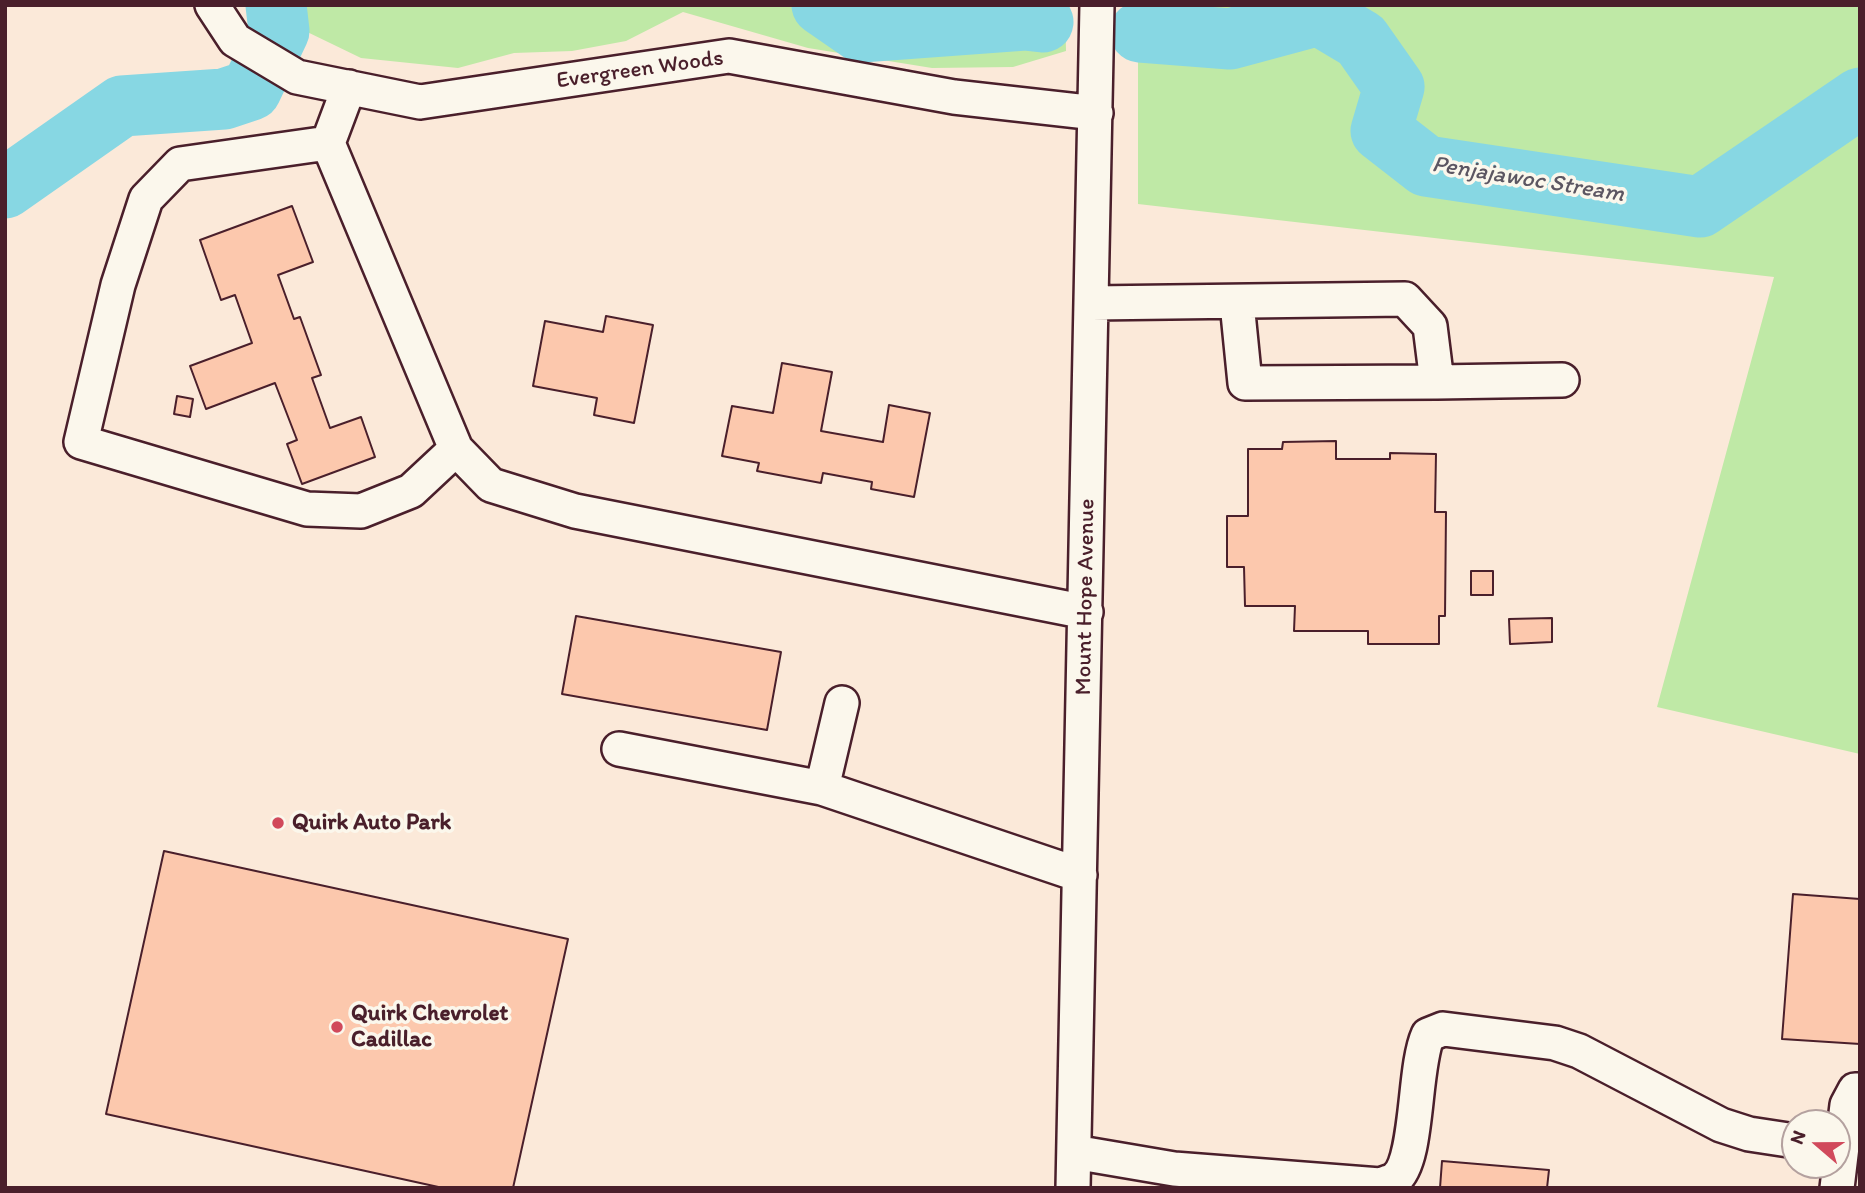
<!DOCTYPE html>
<style>
body{margin:0}
#map{position:relative;width:1865px;height:1193px;overflow:hidden;background:#fbe9d9;font-family:Itim,sans-serif}
canvas{display:block}
.frame{position:absolute;inset:0;border:7px solid #4a1f2b;pointer-events:none}
.north{position:absolute;left:1781px;top:1109px;width:70px;height:70px;box-sizing:border-box;background:#fbf7ec;border:2px solid #b4a19f;border-radius:50%;rotate:290deg;font-size:19px;font-weight:700;line-height:28px;text-align:center;color:#4a1f2b}
.north::after{content:'';display:block;margin:auto;width:24px;height:32px;background:#d1495b;clip-path:polygon(50% 0,100% 100%,50% 72%,0 100%)}
</style>
<div id="map">
<canvas width="1865" height="1193"></canvas>
<div class="frame"></div>
<div class="north">N</div>
</div>
<script>
const ctx = document.querySelector('canvas').getContext('2d');
ctx.lineJoin = 'round';
function paint(path, color) { ctx.fillStyle = color; ctx.fill(path, 'evenodd'); }
function stroke(path, color, width, dash) { ctx.strokeStyle = color; ctx.lineWidth = width; ctx.lineCap = dash ? 'butt' : 'round'; ctx.setLineDash(dash || []); ctx.stroke(path); }
function write(font, color, halo, rows, align = 'center') {
  ctx.font = font + ' Itim,sans-serif'; ctx.lineWidth = 7; ctx.setLineDash([]); ctx.textBaseline = 'middle'; ctx.strokeStyle = halo; ctx.fillStyle = color; for (const [text, x, y, turn = 0] of rows) {
    ctx.save(); ctx.translate(x, y); ctx.rotate((+turn || 0) * Math.PI / 180); ctx.textAlign = isNaN(turn) ? turn : align; if (halo) ctx.strokeText(text, 0, 0); ctx.fillText(text, 0, 0); ctx.restore();
  }
}
paint(new Path2D(`
 M 262,5 L 1065,5 L 1066,51 L 1013,67 L 932,68 L 808,48 L 683,12 L 626,41 L 572,51 L 514,53 L 458,68 L 361,58 L 268,13 Z
 M 1138,5 L 1860,5 L 1860,754 L 1657,707 L 1774,277 L 1138,204 Z`), '#bfe9a6');
stroke(new Path2D(`
 M 822,5 L 861,32 L 1025,20 L 1043,22
 M 1140,32 L 1230,39 L 1319,15 L 1361,40 L 1394,87 L 1381,131 L 1426,166 L 1700,207 L 1860,98
 M 5,188 L 122,106 L 224,99 L 251,90 L 279,31 L 276,5`), '#87d7e3', 61);
const building = new Path2D(`
 M 292,206 L 313,262 L 278,275 L 294,319 L 300,317 L 321,375 L 312,378 L 330,428 L 361,417 L 375,457 L 302,484 L 287,444 L 297,440 L 275,383 L 206,409 L 190,366 L 252,343 L 235,295 L 221,300 L 200,240 Z
 M 606,316 L 653,325 L 634,423 L 594,415 L 597,398 L 533,386 L 545,321 L 603,332 Z
 M 782,363 L 832,372 L 821,431 L 883,442 L 889,405 L 930,413 L 914,497 L 871,489 L 872,482 L 823,473 L 821,483 L 757,471 L 759,463 L 722,456 L 732,406 L 773,413 Z
 M 177,396 L 193,399 L 190,417 L 174,414 Z
 M 1336,441 L 1336,459 L 1390,459 L 1390,453 L 1436,454 L 1435,512 L 1446,512 L 1445,616 L 1439,616 L 1439,644 L 1368,644 L 1368,631 L 1294,631 L 1295,606 L 1245,606 L 1244,567 L 1227,567 L 1227,516 L 1248,516 L 1248,449 L 1282,449 L 1283,442 Z
 M 1471,571 L 1493,571 L 1493,595 L 1471,595 Z
 M 576,616 L 781,652 L 767,730 L 562,694 Z
 M 1552,618 L 1552,642 L 1510,644 L 1509,619 Z
 M 164,851 L 568,939 L 513,1188 L 443,1188 L 106,1114 Z
 M 1793,894 L 1860,899 L 1860,1044 L 1782,1039 Z
 M 1442,1161 L 1549,1170 L 1547,1188 L 1440,1188 Z`);
paint(building, '#fcc8ad');
stroke(building, '#4a1f2b', 2);
const minor = new Path2D(`
 M 212,5 L 235,40 L 297,77 L 420,102 L 729,56 L 954,97 L 1096,113
 M 349,87 L 328,143 L 456,449 L 491,485 L 575,511 L 1086,612
 M 328,143 L 180,164 L 146,199 L 118,285 L 81,442 L 307,509 L 361,511 L 411,491 L 456,449
 M 1092,303 L 1405,299 L 1430,326 L 1437,382 L 1562,380
 M 1237,303 L 1245,383 L 1437,382
 M 842,703 L 822,788 L 1080,875
 M 619,749 L 822,788
 M 1074,1152 L 1174,1169 L 1380,1185 C 1384,1183 1391,1182 1395,1179 C 1419,1161 1413,1068 1428,1035 L 1443,1029 L 1555,1043 L 1579,1051 L 1721,1125 L 1749,1134 L 1795,1141
 M 1073,1188 L 1097,5
 M 1837,1188 L 1847,1105 L 1855,1090 L 1860,1090`);
stroke(minor, '#4a1f2b', 38);
stroke(minor, '#fbf7ec', 33);
for (const [x, y, r, color] of [
 [278,823,7,"#d1495b"],
 [337,1027,7,"#d1495b"]
]) { const dot = new Path2D(); dot.arc(x, y, r, 0, 2 * Math.PI); ctx.fillStyle = color; ctx.fill(dot); stroke(dot, '#fbf7ec', 2.5); }
write('23px', '#4a1f2b', '#fbf7ec', [
 ["Evergreen Woods",640,70,-8],
 ["Mount Hope Avenue",1086,597,-89]
]);
write('bold 23px', '#4a1f2b', '#fbf7ec', [
 ["Quirk Auto Park",292,823],
 ["Quirk Chevrolet",351,1014],
 ["Cadillac",351,1040]
], 'left');
write('italic 24px', '#5c5662', '#fbf7ec', [
 ["Penjajawoc Stream",1528,180,9]
]);
</script>
